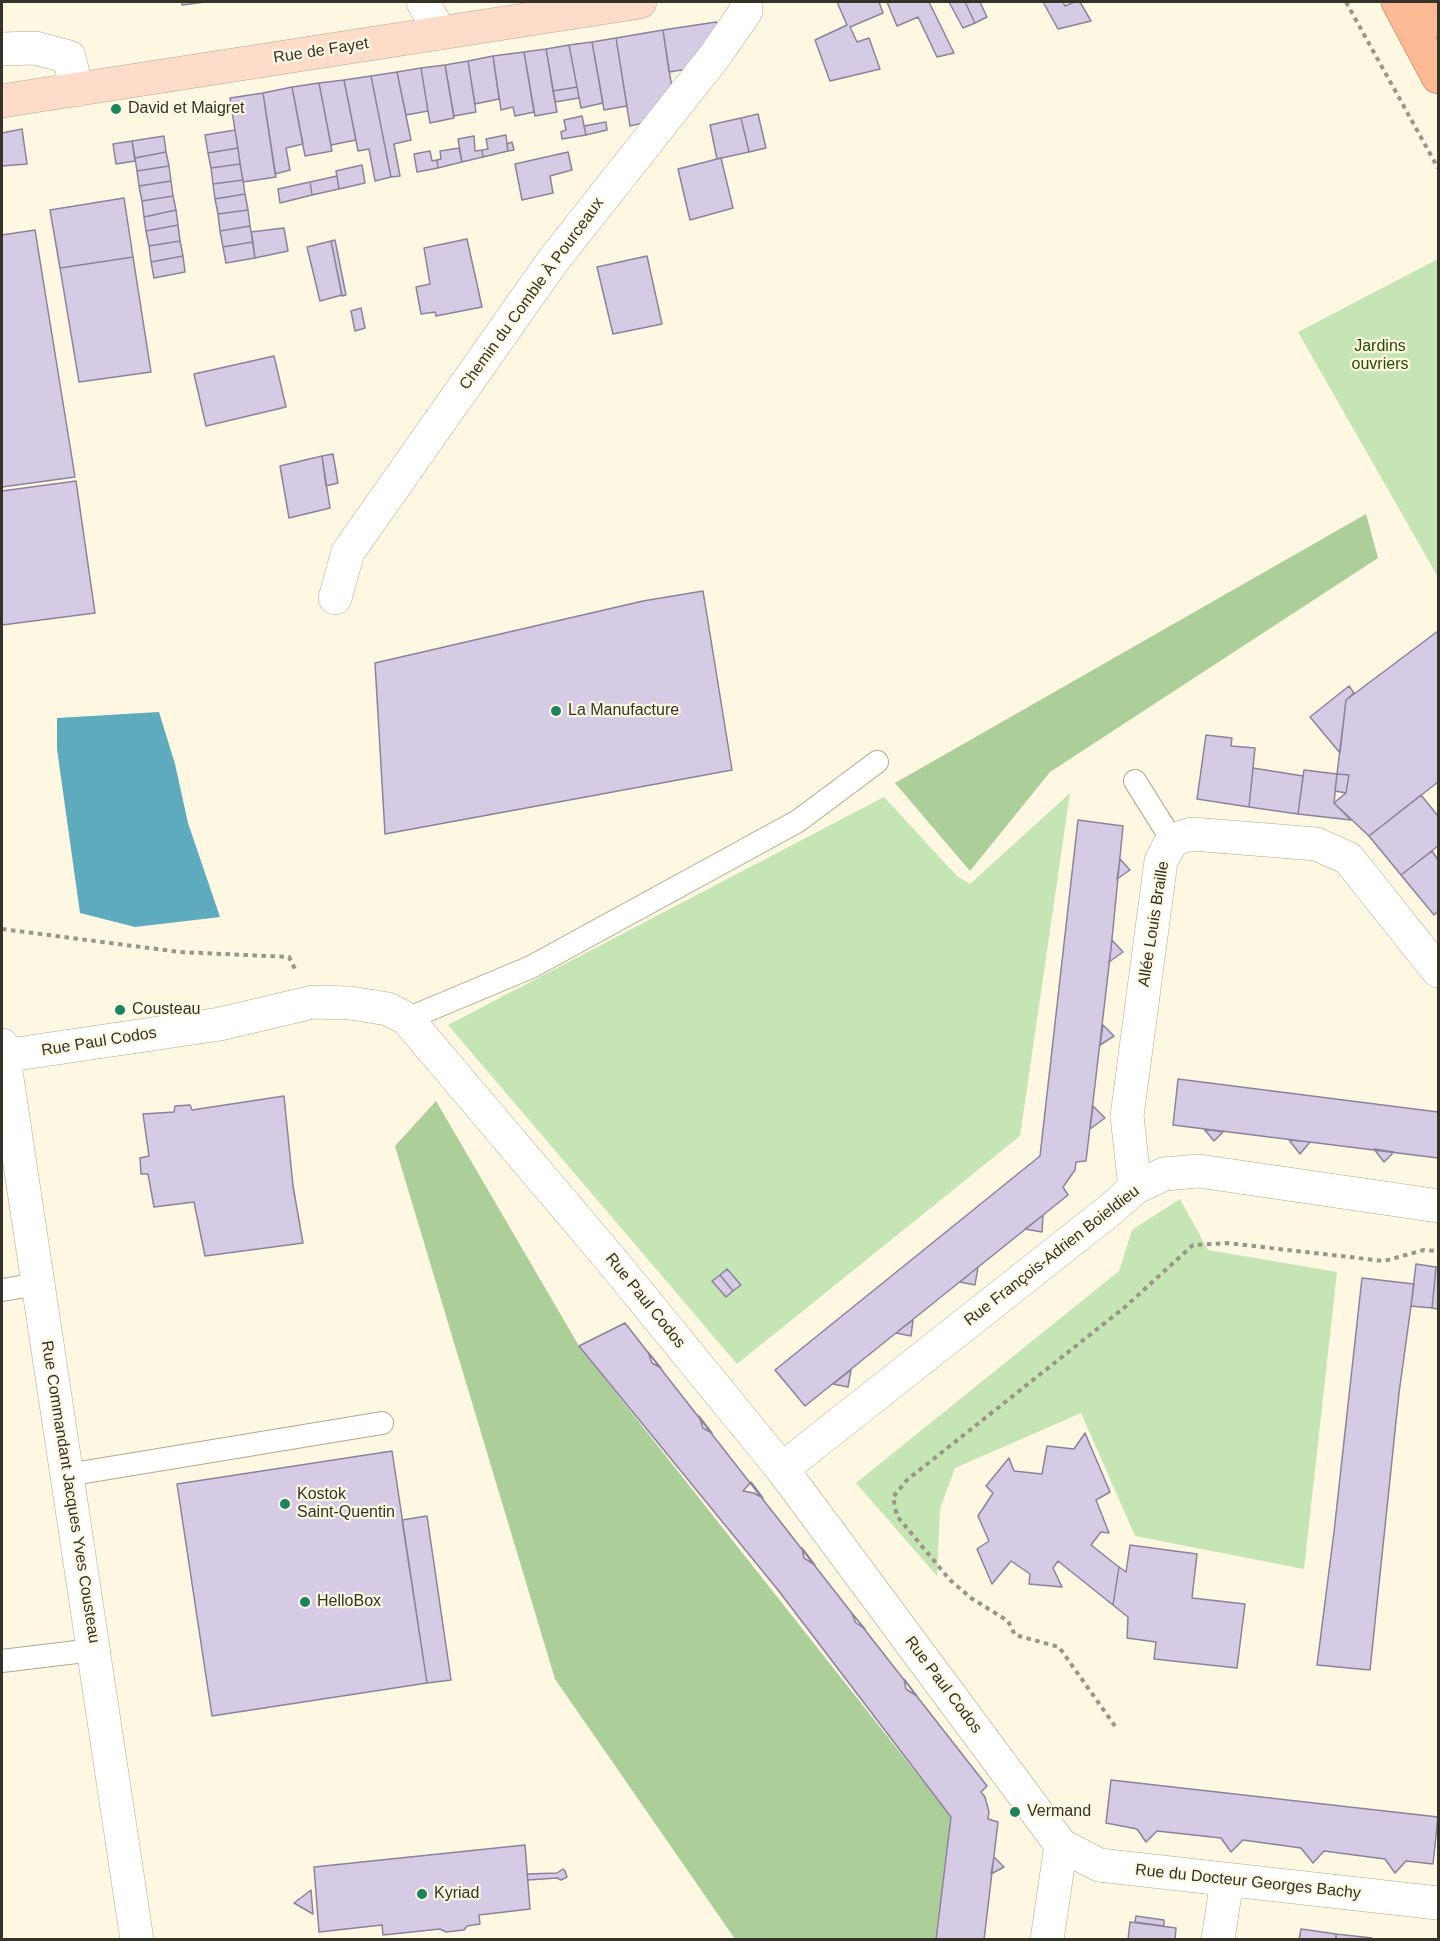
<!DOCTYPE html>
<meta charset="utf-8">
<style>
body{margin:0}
#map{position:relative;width:1440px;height:1941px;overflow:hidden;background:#fef7e2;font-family:Helvetica,sans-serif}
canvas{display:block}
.frame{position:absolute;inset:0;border:3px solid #353228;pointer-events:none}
</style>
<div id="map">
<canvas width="1440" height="1941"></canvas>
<div class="frame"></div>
</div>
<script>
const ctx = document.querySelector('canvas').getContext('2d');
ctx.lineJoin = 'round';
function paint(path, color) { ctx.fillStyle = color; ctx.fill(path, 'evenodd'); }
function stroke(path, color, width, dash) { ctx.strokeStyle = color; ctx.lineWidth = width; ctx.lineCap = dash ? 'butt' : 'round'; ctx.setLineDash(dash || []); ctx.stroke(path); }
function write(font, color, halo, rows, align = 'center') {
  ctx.font = font + ' Helvetica,sans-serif'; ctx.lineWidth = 4.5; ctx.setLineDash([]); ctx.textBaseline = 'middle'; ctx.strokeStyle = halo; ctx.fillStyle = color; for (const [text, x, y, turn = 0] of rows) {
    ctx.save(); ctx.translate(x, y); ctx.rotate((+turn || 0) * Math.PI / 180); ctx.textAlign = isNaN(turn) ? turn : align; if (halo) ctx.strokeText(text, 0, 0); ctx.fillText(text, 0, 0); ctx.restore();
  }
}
paint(new Path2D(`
 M 1438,259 L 1438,577 L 1298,332 Z
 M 1070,793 L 1020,1136 L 737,1364 L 448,1025 L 884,797 L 957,876 L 970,884 Z
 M 1180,1199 L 1208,1250 L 1337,1272 L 1304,1569 L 1135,1536 L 1081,1413 L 955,1468 L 940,1509 L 937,1576 L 856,1483 L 1119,1271 L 1132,1230 Z`), '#c5e5b5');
paint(new Path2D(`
 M 1366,514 L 1378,558 L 1050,772 L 970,871 L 895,783 Z
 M 436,1101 L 579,1346 L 951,1817 L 936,1939 L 735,1939 L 555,1679 L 395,1146 Z`), '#accf9a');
paint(new Path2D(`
 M 159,712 L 175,764 L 188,823 L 220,917 L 135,927 L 80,913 L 57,749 L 57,718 Z`), '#5dabbc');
const building = new Path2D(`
 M 182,2 L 205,2 L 182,5 Z
 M 837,2 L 879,2 L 883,13 L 850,27 L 857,42 L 869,38 L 880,69 L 830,81 L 815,40 L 847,25 Z
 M 887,2 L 929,2 L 954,53 L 937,57 L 918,17 L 897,26 Z
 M 949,2 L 965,2 L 975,23 L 963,28 Z
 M 965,2 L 980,2 L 987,17 L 975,23 Z
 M 1043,2 L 1063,2 L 1065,6 L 1074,2 L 1080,2 L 1091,21 L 1058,29 Z
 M 716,22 L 720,28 L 694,68 L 669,72 L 663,30 Z
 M 663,30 L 673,95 L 655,120 L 630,126 L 616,38 Z
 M 616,38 L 627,106 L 604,110 L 592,42 Z
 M 592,42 L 603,103 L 581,108 L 569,45 Z
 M 569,45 L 577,87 L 553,91 L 546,49 Z
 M 546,49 L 557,112 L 535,116 L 524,52 Z
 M 524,52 L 534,112 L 515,116 L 513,107 L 501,110 L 493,56 Z
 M 493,56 L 499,99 L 475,104 L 468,61 Z
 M 468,61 L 476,112 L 454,116 L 445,65 Z
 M 445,65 L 454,118 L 430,123 L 421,68 Z
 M 421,68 L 428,111 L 406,115 L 397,72 Z
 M 397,72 L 411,140 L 394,144 L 400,176 L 391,177 L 371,76 Z
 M 371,76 L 391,177 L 375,181 L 369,149 L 358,151 L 344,80 Z
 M 344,80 L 356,140 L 331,145 L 319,83 Z
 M 319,83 L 332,151 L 305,156 L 292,87 Z
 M 292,87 L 303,144 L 286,148 L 290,170 L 275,174 L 263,93 Z
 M 577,87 L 579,98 L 555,102 L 553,91 Z
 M 263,93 L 276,177 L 243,182 L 230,98 Z
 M 758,114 L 766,148 L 749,152 L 741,118 Z
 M 582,116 L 586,135 L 562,139 L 561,132 L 566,130 L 564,120 Z
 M 741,118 L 749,152 L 717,159 L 710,125 Z
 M 606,122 L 607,130 L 586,135 L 584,126 Z
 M 22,129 L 27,164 L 2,166 L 2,133 Z
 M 235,130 L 238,148 L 208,153 L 205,135 Z
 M 506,135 L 508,151 L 483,157 L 482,150 L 488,149 L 486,139 Z
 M 164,136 L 166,152 L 135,158 L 132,141 Z
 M 474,136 L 475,151 L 482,150 L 483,157 L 462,162 L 458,139 Z
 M 132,141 L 135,161 L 116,164 L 113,144 Z
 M 512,142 L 514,150 L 508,151 L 507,144 Z
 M 238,148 L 240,164 L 211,168 L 208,153 Z
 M 459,148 L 462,162 L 438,168 L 437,160 L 441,159 L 440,151 Z
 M 430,151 L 432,161 L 437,160 L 438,168 L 417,172 L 414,154 Z
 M 166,152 L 169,166 L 137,171 L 135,158 Z
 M 568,152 L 572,170 L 550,176 L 553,193 L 522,200 L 515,164 Z
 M 721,158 L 733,208 L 690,220 L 678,169 Z
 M 240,164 L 243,180 L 213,184 L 211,168 Z
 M 362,165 L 365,183 L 339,189 L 336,171 Z
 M 169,166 L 171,181 L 139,186 L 137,171 Z
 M 337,176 L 339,189 L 312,195 L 310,182 Z
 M 243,180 L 245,194 L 215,199 L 213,184 Z
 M 171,181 L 173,196 L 142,201 L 139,186 Z
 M 310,182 L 312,195 L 280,203 L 278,189 Z
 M 245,194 L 248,210 L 218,214 L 215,199 Z
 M 173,196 L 176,210 L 144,217 L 142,201 Z
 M 124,198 L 133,257 L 60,268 L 50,210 Z
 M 176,210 L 178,225 L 146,231 L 144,217 Z
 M 248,210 L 250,226 L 220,231 L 218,214 Z
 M 178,225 L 180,241 L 149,246 L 146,231 Z
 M 250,226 L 253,242 L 223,247 L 220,231 Z
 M 284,228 L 288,251 L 255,258 L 251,232 Z
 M 35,230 L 75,477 L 2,487 L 2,235 Z
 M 467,239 L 482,307 L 436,316 L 435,312 L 421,314 L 416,287 L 430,284 L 424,248 Z
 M 335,240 L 346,295 L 342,296 L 331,241 Z
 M 180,241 L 183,256 L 151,262 L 149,246 Z
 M 331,241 L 342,295 L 320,301 L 307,247 Z
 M 253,242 L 255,258 L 226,263 L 223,247 Z
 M 183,256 L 185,272 L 154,278 L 151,262 Z
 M 647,256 L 662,324 L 613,334 L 597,267 Z
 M 133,257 L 151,372 L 79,382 L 60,268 Z
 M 361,308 L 365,328 L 355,331 L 351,311 Z
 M 274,356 L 286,407 L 206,426 L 194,374 Z
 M 333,454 L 338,483 L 326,486 L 322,456 Z
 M 322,456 L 330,508 L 289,518 L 280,466 Z
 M 76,481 L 95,613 L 2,625 L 2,491 Z
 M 703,591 L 732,770 L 385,834 L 375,663 L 643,601 Z
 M 1438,631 L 1438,782 L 1369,836 L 1334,803 L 1346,793 L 1349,775 L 1337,774 L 1346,700 Z
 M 1349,686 L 1354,693 L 1346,700 L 1340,753 L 1310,717 Z
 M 1206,735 L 1232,738 L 1231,746 L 1255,748 L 1249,807 L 1197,799 Z
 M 1253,768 L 1303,776 L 1298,814 L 1249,807 Z
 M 1304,770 L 1337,774 L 1334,803 L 1351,820 L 1298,814 Z
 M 1337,774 L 1349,775 L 1346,793 L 1335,791 Z
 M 1421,795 L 1438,816 L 1438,846 L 1401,875 L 1369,836 Z
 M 1078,820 L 1123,826 L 1111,949 L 1086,1161 L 1076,1162 L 1075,1170 L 1063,1187 L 1068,1195 L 805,1406 L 775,1370 L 1040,1156 Z
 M 1432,851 L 1438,860 L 1438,911 L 1434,915 L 1401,875 Z
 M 1120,859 L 1130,870 L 1117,879 Z
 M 1112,940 L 1123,952 L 1109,962 L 1111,949 Z
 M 1103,1025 L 1114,1036 L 1100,1045 Z
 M 1178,1079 L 1438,1112 L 1438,1158 L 1173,1125 Z
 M 284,1096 L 293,1186 L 303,1243 L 205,1256 L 194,1202 L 154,1207 L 148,1174 L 141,1174 L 140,1158 L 149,1156 L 143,1114 L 174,1112 L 175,1106 L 190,1105 L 192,1110 Z
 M 1093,1106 L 1105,1118 L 1090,1129 Z
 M 1204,1129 L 1223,1132 L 1214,1141 Z
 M 1289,1140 L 1310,1142 L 1300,1154 Z
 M 1374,1149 L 1394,1152 L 1384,1162 Z
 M 1043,1215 L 1042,1232 L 1025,1229 Z
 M 1416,1264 L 1436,1267 L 1432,1308 L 1411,1306 Z
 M 978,1267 L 975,1285 L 960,1282 Z
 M 1436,1267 L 1438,1267 L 1438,1309 L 1432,1308 Z
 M 727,1269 L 741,1285 L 733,1291 L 720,1275 Z
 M 720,1275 L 733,1291 L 726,1297 L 712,1281 Z
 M 1362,1278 L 1414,1284 L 1399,1393 L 1370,1670 L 1317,1665 L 1334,1532 Z
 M 913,1320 L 911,1336 L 896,1333 Z
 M 625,1323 L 987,1786 L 981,1792 L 985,1797 L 989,1812 L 988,1819 L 998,1822 L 984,1940 L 936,1940 L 951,1817 L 778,1590 L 579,1346 Z
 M 648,1352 L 661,1368 L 652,1363 Z
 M 851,1370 L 848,1387 L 833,1384 Z
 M 699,1416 L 712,1433 L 703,1428 Z
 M 1085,1433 L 1110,1492 L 1096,1500 L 1109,1533 L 1101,1532 L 1091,1545 L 1119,1567 L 1113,1605 L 1058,1561 L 1053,1568 L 1062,1587 L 1029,1584 L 1030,1574 L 1011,1561 L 992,1584 L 977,1549 L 989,1541 L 978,1516 L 993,1493 L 986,1486 L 1009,1458 L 1014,1471 L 1042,1474 L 1047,1446 L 1074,1449 Z
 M 392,1451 L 427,1683 L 212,1716 L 177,1484 Z
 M 751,1482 L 763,1498 L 754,1493 L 743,1491 Z
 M 427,1516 L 451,1680 L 427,1683 L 402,1520 Z
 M 1130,1545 L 1197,1554 L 1192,1598 L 1245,1604 L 1237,1668 L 1154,1659 L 1156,1642 L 1127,1638 L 1128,1617 L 1113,1605 L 1119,1567 L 1126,1572 Z
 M 802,1548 L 815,1565 L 804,1558 Z
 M 851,1612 L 865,1629 L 856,1623 Z
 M 904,1679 L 917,1696 L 906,1689 Z
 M 1111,1780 L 1438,1817 L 1433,1864 L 1406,1861 L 1395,1873 L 1385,1859 L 1324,1851 L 1313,1863 L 1301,1848 L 1243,1840 L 1231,1852 L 1221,1838 L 1157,1831 L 1146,1842 L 1137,1829 L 1106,1823 Z
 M 525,1845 L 530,1909 L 479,1915 L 480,1924 L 467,1926 L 464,1930 L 446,1932 L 440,1929 L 383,1935 L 382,1925 L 319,1932 L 314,1867 Z
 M 994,1857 L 1004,1867 L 991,1874 Z
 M 563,1869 L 565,1871 L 567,1877 L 561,1880 L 557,1878 L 528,1880 L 527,1874 L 557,1873 Z
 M 311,1890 L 313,1914 L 294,1903 Z
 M 1136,1916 L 1164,1920 L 1164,1926 L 1135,1922 Z
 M 1130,1922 L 1176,1928 L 1175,1940 L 1128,1940 Z
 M 1301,1929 L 1336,1934 L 1336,1940 L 1299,1940 Z
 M 1336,1934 L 1372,1938 L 1371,1940 L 1336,1940 Z`);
paint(building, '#d5cbe4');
stroke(building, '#8c839a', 1.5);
const lane = new Path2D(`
 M 1135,781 L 1172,840
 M 407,1019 L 531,967 L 798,821 L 877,762
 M 2,1290 L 38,1284
 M 67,1475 L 382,1423
 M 2,1661 L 93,1650`);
const street = new Path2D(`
 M 423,2 L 440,33
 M 2,49 L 35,48 L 69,57 L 77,90
 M 335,598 L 348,552 L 552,262 L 714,57 L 746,11 L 746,2
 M 2,1045 L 137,1940
 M 3,1056 L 220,1024 L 313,1002 L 350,1003 L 388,1009 L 407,1019 L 612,1261 L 782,1469 L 1061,1845 L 1099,1865 L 1438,1903
 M 1135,1188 L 1127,1116 L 1161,861 L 1172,840 L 1192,834 L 1316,844 L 1348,858 L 1438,971
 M 782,1469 L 1110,1210 L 1135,1188 L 1164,1174 L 1199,1171 L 1438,1206
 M 1047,1940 L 1061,1845
 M 1218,1940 L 1227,1880`);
const secondary = new Path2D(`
 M 2,101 L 640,2`);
const primary = new Path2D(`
 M 1398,2 L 1438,77
 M 1428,2 L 1438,21`);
stroke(lane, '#b0a88f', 24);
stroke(street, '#b0a88f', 34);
stroke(secondary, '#b0a88f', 34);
stroke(primary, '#b86c41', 34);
stroke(new Path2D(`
 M 1346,2 L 1438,168
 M 2,929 L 180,952 L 289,957 L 295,969
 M 1115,1726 L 1059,1647 L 1015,1635 L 1008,1621 L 971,1598 L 950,1580 L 897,1516 L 893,1497 L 907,1480 L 1125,1307 L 1193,1245 L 1227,1243 L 1384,1261 L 1424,1250 L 1438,1251`), '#9a9586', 4, [4.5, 4.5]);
stroke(lane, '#fff', 22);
stroke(street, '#fff', 33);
stroke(secondary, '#ffdcca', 33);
stroke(primary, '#feba95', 33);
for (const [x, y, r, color] of [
 [116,109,6,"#1c845f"],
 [556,711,6,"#1c845f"],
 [120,1010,6,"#1c845f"],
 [285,1504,6,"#1c845f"],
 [305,1602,6,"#1c845f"],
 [1015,1812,6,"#1c845f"],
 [422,1894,6,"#1c845f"]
]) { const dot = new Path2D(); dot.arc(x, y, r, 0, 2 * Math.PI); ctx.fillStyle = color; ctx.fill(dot); stroke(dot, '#fef7e2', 2); }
write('16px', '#353228', '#fef7e2', [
 ["Rue de Fayet",321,51,-9],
 ["Chemin du Comble À Pourceaux",532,294,-54],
 ["Allée Louis Braille",1154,924,-81],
 ["Rue Paul Codos",99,1042,-9],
 ["Rue François-Adrien Boieldieu",1052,1256,-38],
 ["Rue Paul Codos",645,1301,51],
 ["Rue Commandant Jacques Yves Cousteau",70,1492,81],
 ["Rue Paul Codos",943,1685,53],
 ["Rue du Docteur Georges Bachy",1248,1882,6]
]);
write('16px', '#353228', '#fef7e2', [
 ["David et Maigret",128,109],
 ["La Manufacture",568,711],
 ["Cousteau",132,1010],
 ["Kostok",297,1495],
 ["Saint-Quentin",297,1513],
 ["HelloBox",317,1602],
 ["Vermand",1027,1812],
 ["Kyriad",434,1894]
], 'left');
write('16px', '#244d00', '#fef7e2', [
 ["Jardins",1380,347],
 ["ouvriers",1380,365]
]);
</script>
